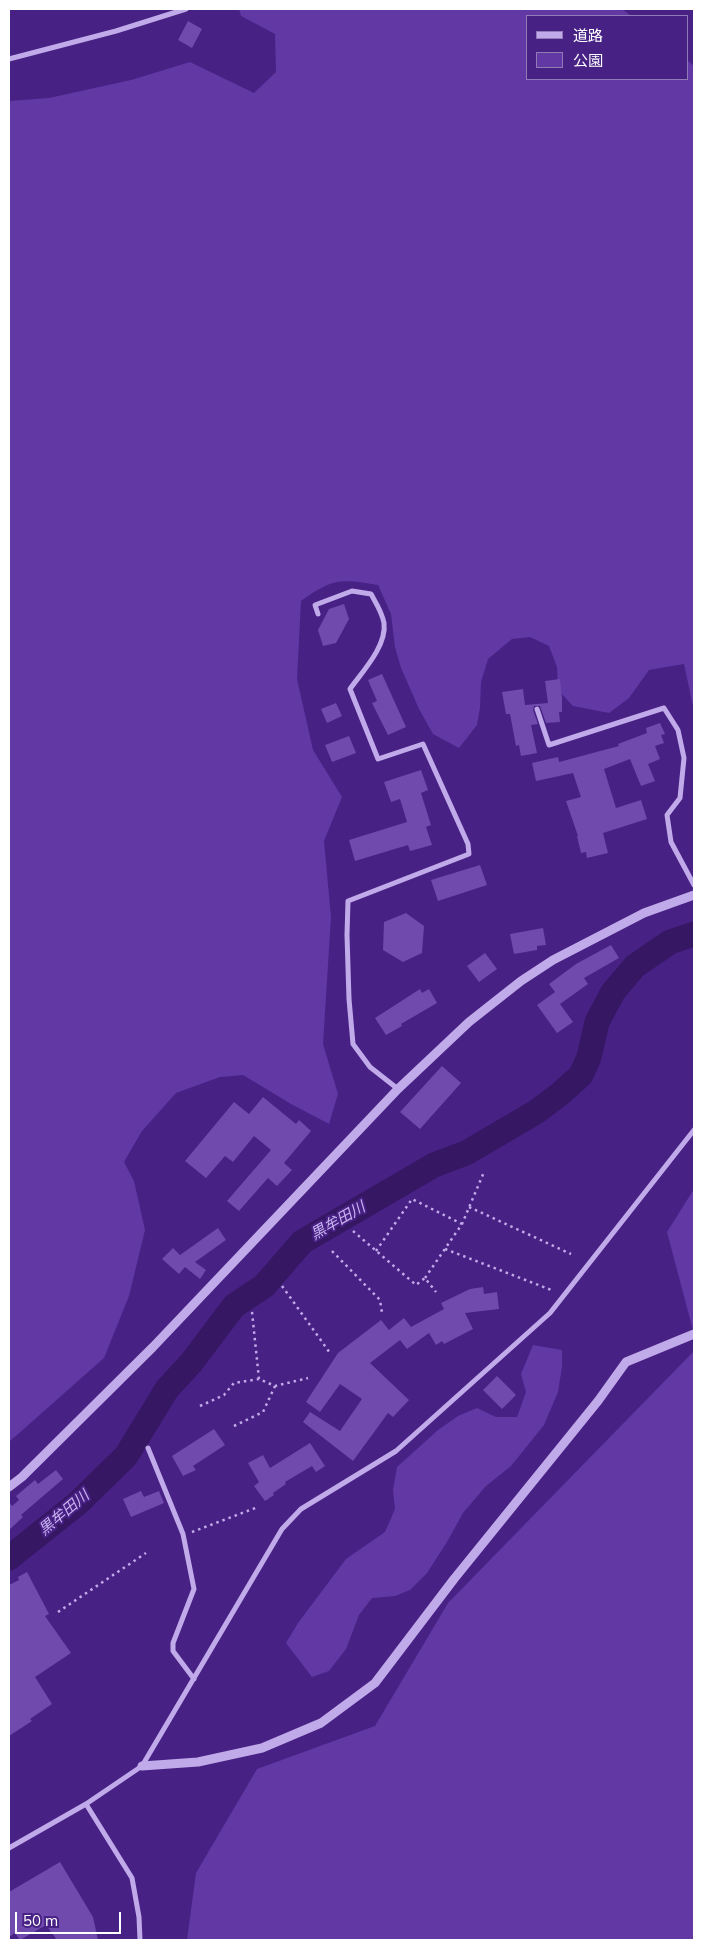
<!DOCTYPE html>
<meta charset="utf-8">
<style>
body{margin:0}
#map{position:relative;width:703px;height:1949px;overflow:hidden;background:#482185;font-family:Mulish,"Noto Sans JP",sans-serif}
canvas{display:block}
.frame{position:absolute;inset:0;border:10px solid #fff;pointer-events:none}
.legend{position:absolute;left:526px;top:15px;width:162px;height:65px;box-sizing:border-box;background:#482185;border:1px solid #917ab6;margin:0;padding:6px 9px;list-style:none;font-size:15px;color:#fff}
.legend li{display:flex;align-items:center;gap:10px;height:25px}
.legend b{width:25px;border:1px solid #917ab6}
.scale{position:absolute;left:15px;top:1912px;width:106px;height:22px;box-sizing:border-box;border:2px solid #fff;border-top:0;padding-left:6px;font-size:15px;line-height:18px;white-space:nowrap;color:#fff;-webkit-text-stroke:4px #482185;paint-order:stroke}
</style>
<div id="map">
<canvas width="703" height="1949"></canvas>
<div class="frame"></div>
<ul class="legend">
<li><b style="height:6px;background:#c1aae9"></b>道路</li>
<li><b style="height:14px;background:#6138a4"></b>公園</li>
</ul>
<div class="scale">50 m</div>
</div>
<script>
const ctx = document.querySelector('canvas').getContext('2d');
ctx.lineJoin = 'round';
function paint(path, color) { ctx.fillStyle = color; ctx.fill(path, 'evenodd'); }
function stroke(path, color, width, dash) { ctx.strokeStyle = color; ctx.lineWidth = width; ctx.lineCap = dash ? 'butt' : 'round'; ctx.setLineDash(dash || []); ctx.stroke(path); }
function write(font, color, halo, rows, align = 'center') {
  ctx.font = font + ' Mulish,"Noto Sans JP",sans-serif'; ctx.lineWidth = 4; ctx.setLineDash([]); ctx.textBaseline = 'middle'; ctx.strokeStyle = halo; ctx.fillStyle = color; for (const [text, x, y, turn = 0] of rows) {
    ctx.save(); ctx.translate(x, y); ctx.rotate((+turn || 0) * Math.PI / 180); ctx.textAlign = isNaN(turn) ? turn : align; if (halo) ctx.strokeText(text, 0, 0); ctx.fillText(text, 0, 0); ctx.restore();
  }
}
paint(new Path2D(`
 M 239,9 L 622,9 L 631,16 L 527,16 L 527,79 L 687,79 L 687,60 L 694,66 L 694,711 L 684,664 L 649,670 L 629,698 L 609,713 L 573,706 L 558,690 L 557,667 L 549,646 L 530,637 L 512,639 L 488,659 L 481,682 L 480,708 L 477,725 L 459,748 L 433,734 L 419,709 L 401,668 L 395,647 L 391,614 L 378,585 C 339,579 334,578 301,601 L 297,679 L 313,750 L 342,797 L 324,841 L 331,917 L 323,1044 L 338,1094 L 329,1124 L 291,1104 L 243,1075 L 220,1077 L 176,1093 L 142,1131 L 124,1162 L 134,1181 L 145,1230 L 129,1296 L 104,1358 L 9,1442 L 9,101 L 49,98 L 131,80 L 190,62 L 254,93 L 276,72 L 275,34 L 241,16 Z
 M 694,1189 L 694,1334 L 667,1232 Z
 M 533,1345 L 562,1350 L 562,1367 L 558,1392 L 544,1425 L 511,1466 L 486,1486 L 463,1513 L 447,1542 L 427,1573 L 410,1590 L 395,1596 L 372,1598 L 359,1615 L 346,1649 L 329,1671 L 312,1677 L 286,1643 L 298,1623 L 346,1559 L 385,1532 L 395,1509 L 393,1490 L 397,1467 L 438,1430 L 458,1416 L 477,1408 L 496,1417 L 517,1417 L 526,1392 L 521,1374 Z
 M 694,1351 L 694,1940 L 187,1940 L 196,1873 L 257,1769 L 375,1726 L 448,1603 Z`), '#6138a4');
stroke(new Path2D(`
 M 9,1558 L 78,1503 L 126,1456 L 167,1389 L 191,1363 L 234,1306 L 264,1286 L 302,1242 L 434,1165 L 466,1153 L 536,1112 L 560,1094 L 581,1075 L 589,1057 L 597,1022 L 613,992 L 635,966 L 670,942 L 694,934`), '#351764', 25);
paint(new Path2D(`
 M 188,21 L 202,29 L 192,48 L 178,40 Z
 M 344,604 L 349,619 L 336,643 L 323,646 L 318,630 L 329,609 Z
 M 382,674 L 406,727 L 388,735 L 372,703 L 377,701 L 368,680 Z
 M 560,679 L 562,698 L 562,712 L 559,712 L 560,722 L 546,723 L 540,706 L 534,706 L 533,710 L 538,724 L 531,725 L 537,753 L 521,756 L 519,745 L 516,746 L 510,714 L 506,714 L 502,692 L 523,689 L 525,705 L 548,703 L 545,681 Z
 M 336,703 L 342,716 L 327,723 L 321,709 Z
 M 660,723 L 665,734 L 661,735 L 664,743 L 655,746 L 660,759 L 648,764 L 655,781 L 641,786 L 630,759 L 604,769 L 616,808 L 641,800 L 647,819 L 603,833 L 608,853 L 587,858 L 586,852 L 581,853 L 577,836 L 578,836 L 566,801 L 581,797 L 573,773 L 536,781 L 532,763 L 558,757 L 559,762 L 619,746 L 618,744 L 647,733 L 646,728 Z
 M 349,736 L 356,753 L 332,762 L 325,745 Z
 M 421,770 L 428,790 L 421,793 L 431,825 L 426,827 L 432,845 L 410,851 L 408,845 L 355,861 L 349,840 L 407,822 L 400,799 L 391,802 L 384,782 Z
 M 480,865 L 487,885 L 438,901 L 431,880 Z
 M 406,913 L 424,926 L 422,953 L 403,962 L 383,950 L 384,922 Z
 M 543,928 L 546,945 L 537,946 L 537,950 L 514,954 L 510,934 Z
 M 611,945 L 619,958 L 584,978 L 588,984 L 560,1004 L 573,1022 L 557,1033 L 537,1005 L 555,992 L 549,984 L 576,964 Z
 M 485,953 L 497,969 L 479,982 L 467,966 Z
 M 420,989 L 422,993 L 429,989 L 437,1003 L 401,1024 L 402,1026 L 386,1035 L 375,1018 Z
 M 442,1066 L 461,1083 L 420,1129 L 400,1112 Z
 M 263,1097 L 296,1124 L 299,1120 L 311,1131 L 284,1163 L 292,1170 L 277,1186 L 268,1178 L 239,1211 L 227,1201 L 271,1150 L 254,1136 L 233,1162 L 225,1156 L 206,1178 L 185,1161 L 234,1102 L 249,1114 Z
 M 218,1228 L 226,1240 L 195,1262 L 206,1270 L 200,1279 L 185,1267 L 179,1274 L 162,1259 L 173,1248 L 180,1255 Z
 M 483,1287 L 484,1294 L 497,1292 L 499,1309 L 465,1313 L 473,1329 L 444,1344 L 442,1341 L 436,1345 L 429,1333 L 407,1349 L 400,1340 L 370,1363 L 409,1400 L 393,1417 L 388,1413 L 353,1461 L 303,1422 L 310,1412 L 340,1431 L 362,1399 L 340,1384 L 320,1412 L 306,1402 L 338,1353 L 381,1320 L 389,1330 L 404,1318 L 411,1327 L 444,1309 L 441,1303 L 470,1289 Z
 M 497,1376 L 516,1395 L 502,1409 L 483,1390 Z
 M 214,1429 L 225,1445 L 193,1466 L 196,1470 L 183,1476 L 172,1456 Z
 M 310,1443 L 325,1466 L 316,1472 L 312,1466 L 285,1482 L 286,1484 L 273,1493 L 274,1495 L 265,1501 L 254,1486 L 259,1482 L 248,1463 L 263,1455 L 270,1468 Z
 M 56,1470 L 63,1479 L 21,1515 L 23,1517 L 9,1530 L 9,1502 L 12,1506 L 19,1500 L 16,1496 L 35,1480 L 38,1484 Z
 M 141,1491 L 144,1497 L 159,1491 L 164,1503 L 131,1517 L 123,1499 Z
 M 27,1572 L 49,1614 L 45,1616 L 71,1653 L 35,1677 L 52,1704 L 30,1719 L 32,1721 L 9,1736 L 9,1585 L 19,1580 L 18,1577 Z
 M 60,1862 L 93,1917 L 98,1940 L 57,1940 L 46,1925 L 20,1940 L 15,1933 L 9,1937 L 9,1892 Z`), '#704aad');
stroke(new Path2D(`
 M 469,1207 L 571,1254
 M 353,1231 L 416,1285 L 425,1278 L 436,1292
 M 445,1249 L 554,1291
 M 332,1251 L 380,1300 L 382,1313
 M 376,1251 L 412,1199 L 462,1224
 M 425,1278 L 462,1224 L 484,1172
 M 282,1286 L 330,1353
 M 252,1312 L 259,1379 L 275,1386 L 308,1378
 M 200,1406 L 224,1395 L 234,1383 L 259,1379
 M 234,1426 L 263,1412 L 275,1386
 M 192,1532 L 258,1507
 M 58,1612 L 146,1553`), '#c1aae9', 2.5, [2.5, 4]);
stroke(new Path2D(`
 M 9,59 L 116,31 L 186,9
 M 318,614 L 315,605 L 352,591 L 371,594 C 376,603 382,612 384,623 C 387,646 362,672 350,689 L 378,759 L 423,744 L 468,844 L 469,854 L 348,901 L 347,935 L 349,999 L 353,1044 L 370,1067 L 398,1089
 M 537,709 L 549,745 L 664,708 L 678,730 L 684,758 L 680,798 L 667,815 L 671,842 L 694,885
 M 148,1448 L 183,1534 L 194,1589 L 173,1643 L 173,1651 L 194,1679
 M 86,1804 L 132,1878 L 139,1917 L 140,1940
 M 9,1848 L 86,1804 L 142,1766 L 282,1529 L 301,1509 L 396,1451 L 550,1313 L 694,1130`), '#c1aae9', 5);
stroke(new Path2D(`
 M 9,1487 L 22,1477 L 153,1347 L 398,1089 L 469,1022 L 521,981 L 553,960 L 644,913 L 694,895
 M 142,1766 L 198,1762 L 262,1748 L 321,1723 L 375,1683 L 454,1579 L 598,1401 L 626,1362 L 694,1334`), '#c1aae9', 9);
write('italic 15px', '#cbb5f0', '#482185', [
 ["黒牟田川",338,1221,-30],
 ["黒牟田川",64,1513,-40]
]);
</script>
